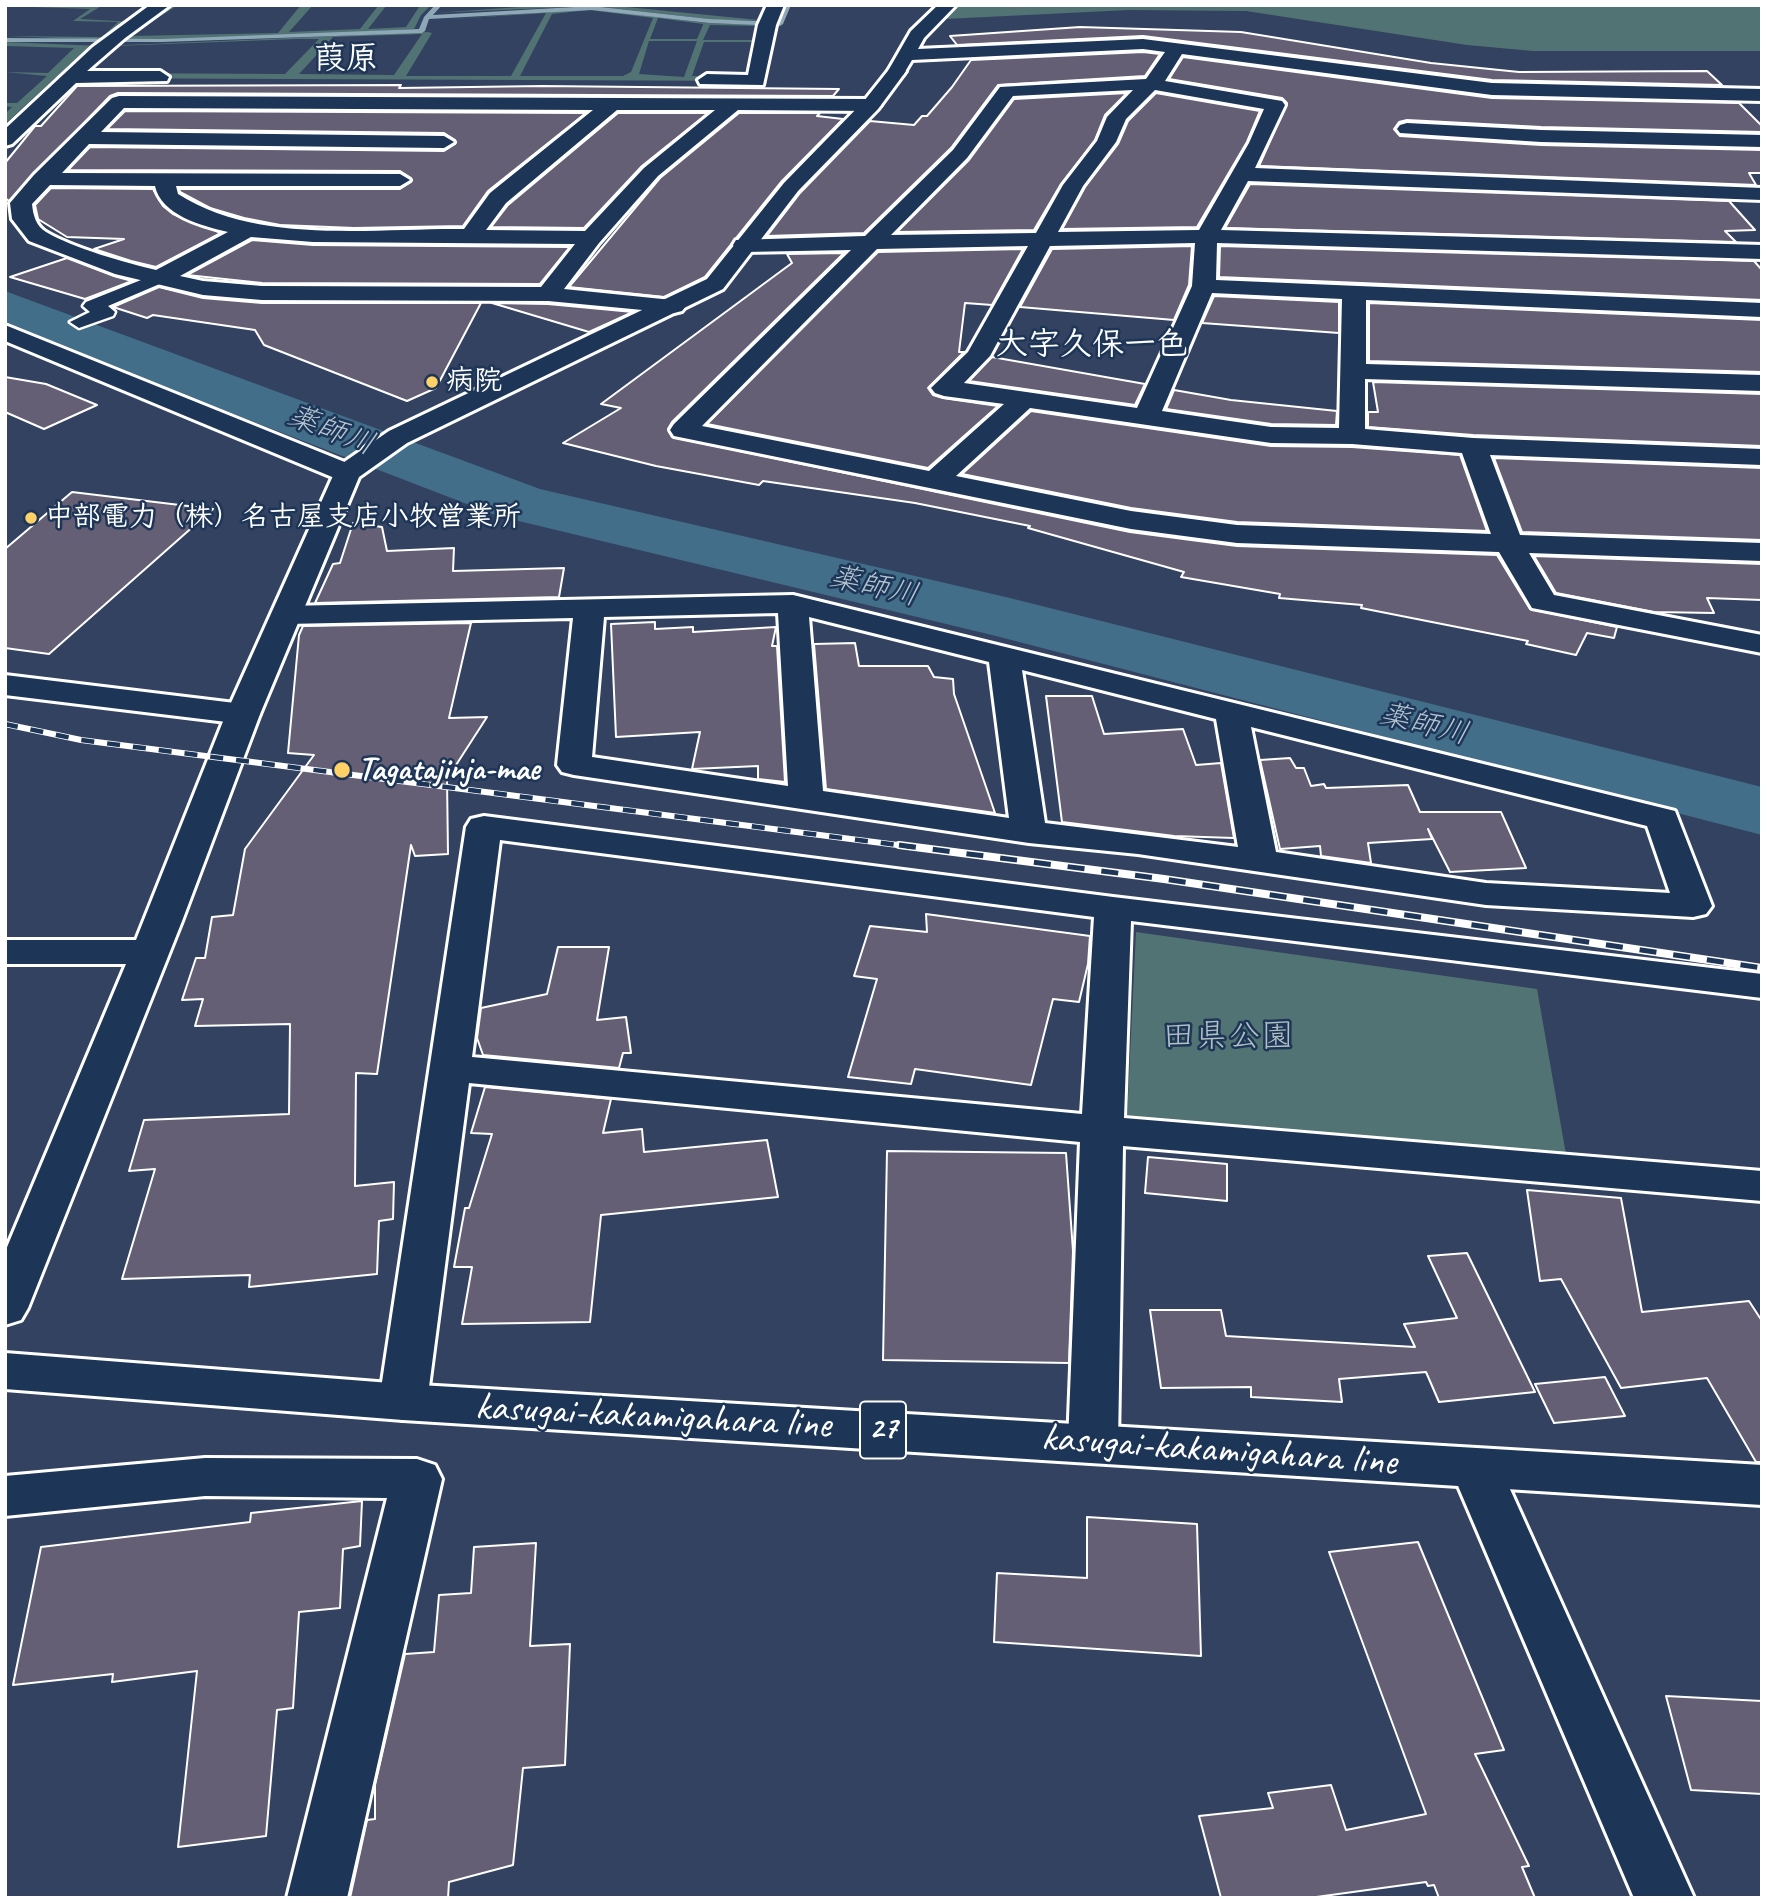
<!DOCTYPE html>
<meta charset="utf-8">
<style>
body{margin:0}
#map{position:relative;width:1767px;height:1903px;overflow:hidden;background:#324260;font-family:Caveat,sans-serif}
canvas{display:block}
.frame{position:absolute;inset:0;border:7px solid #fff;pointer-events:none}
</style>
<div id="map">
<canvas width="1767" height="1903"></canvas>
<div class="frame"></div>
</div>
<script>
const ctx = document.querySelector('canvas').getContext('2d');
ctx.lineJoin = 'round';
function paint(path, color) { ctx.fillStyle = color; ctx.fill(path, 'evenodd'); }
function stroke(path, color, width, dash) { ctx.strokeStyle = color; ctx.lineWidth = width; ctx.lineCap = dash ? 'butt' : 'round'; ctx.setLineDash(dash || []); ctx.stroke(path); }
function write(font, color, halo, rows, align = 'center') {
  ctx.font = font + ' Caveat,"Klee One",sans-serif'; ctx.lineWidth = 5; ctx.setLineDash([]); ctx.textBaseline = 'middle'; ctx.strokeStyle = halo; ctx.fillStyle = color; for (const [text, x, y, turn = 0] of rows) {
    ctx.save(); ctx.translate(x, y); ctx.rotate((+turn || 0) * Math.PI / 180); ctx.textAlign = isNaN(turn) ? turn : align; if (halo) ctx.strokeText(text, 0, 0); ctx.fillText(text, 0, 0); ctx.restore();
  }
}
paint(new Path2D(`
 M 103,5 L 80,19 L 134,22 L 162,5 L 224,5 L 175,7 L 129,36 L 278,33 L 301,5 L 313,5 L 289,32 L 360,29 L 378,6 L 366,5 L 431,5 L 421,15 L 414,29 L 261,38 L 110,40 L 5,36 L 102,37 L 118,22 L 73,21 L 90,9 L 5,6 ZM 386,6 L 419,7 L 406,27 L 368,29 Z
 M 549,5 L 606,5 L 769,21 L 717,20 L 594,6 L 433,13 Z
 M 960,5 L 1762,5 L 1762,51 L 1533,51 L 1467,45 L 1246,11 L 1129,10 L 945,19 Z
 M 592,9 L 706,23 L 767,25 L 756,81 L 55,78 L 5,124 L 5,114 L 12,107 L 5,106 L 5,103 L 17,103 L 47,76 L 5,72 L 48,73 L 74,48 L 5,46 L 5,42 L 102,46 L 428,32 L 432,33 L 406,76 L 511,76 L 546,13 L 436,20 ZM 589,10 L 653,18 L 631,72 L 623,76 L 520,76 L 552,14 ZM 658,18 L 703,24 L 703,25 L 697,39 L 650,39 ZM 710,25 L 759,26 L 756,40 L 703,40 ZM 422,34 L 394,75 L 299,74 L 333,37 ZM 297,39 L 319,39 L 285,74 L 88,73 L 115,46 ZM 649,41 L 697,41 L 684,77 L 639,74 ZM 704,42 L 756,42 L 748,77 L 692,76 Z
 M 1136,932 L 1537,989 L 1567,1160 L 1127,1118 Z`), '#527373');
paint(new Path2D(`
 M 435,5 L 442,5 L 433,15 L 592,6 L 709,19 L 778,22 L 785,5 L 791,5 L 783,24 L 780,26 L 709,23 L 592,10 L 429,19 L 425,31 L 422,33 L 162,42 L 5,42 L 5,38 L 162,39 L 419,29 L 424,17 Z`), '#8ea8b8');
paint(new Path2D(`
 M 5,291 L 540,489 L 1010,598 L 1762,787 L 1762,835 L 996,636 L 498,516 L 5,326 Z`), '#426e89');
const building = new Path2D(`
 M 1080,27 L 1241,32 L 1431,63 L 1519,72 L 1707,71 L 1722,85 L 1492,80 L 1143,36 L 957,45 L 950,36 Z
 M 1143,52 L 1160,54 L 1145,76 L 998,85 L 951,148 L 864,233 L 767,236 L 800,193 L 870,121 L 914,125 L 922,116 L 927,116 L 952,87 L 971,60 Z
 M 1183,57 L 1492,98 L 1739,103 L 1762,126 L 1762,132 L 1541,127 L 1407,120 L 1399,122 L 1394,129 L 1400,136 L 1541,145 L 1762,150 L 1762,173 L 1749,173 L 1756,185 L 1259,166 L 1287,103 L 1282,98 L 1169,79 Z
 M 401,85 L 399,88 L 542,86 L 839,89 L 833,96 L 118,93 L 110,96 L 9,201 L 5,198 L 5,163 L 35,126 L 41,126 L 77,86 Z
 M 1127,93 L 1105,115 L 1095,140 L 1061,184 L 1034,230 L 897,232 L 969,160 L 1014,99 Z
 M 1156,93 L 1260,111 L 1247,142 L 1197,227 L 1062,229 L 1085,187 L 1118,144 L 1128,121 Z
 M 125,111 L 586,113 L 488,191 L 463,226 L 354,228 L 280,225 L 244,218 L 210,208 L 180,192 L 179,189 L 400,189 L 411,182 L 411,178 L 400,171 L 68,170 L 90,147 L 444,151 L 455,144 L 455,140 L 444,133 L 107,129 Z
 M 618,113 L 708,113 L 642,166 L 584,228 L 491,227 L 508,205 Z
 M 739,113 L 820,113 L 817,116 L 843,119 L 782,181 L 705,277 L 664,297 L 569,287 L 660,178 Z
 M 1250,184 L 1729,201 L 1755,230 L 1725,231 L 1736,242 L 1225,228 Z
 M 51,188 L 153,189 L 163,206 L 173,214 L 221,233 L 156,267 L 131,261 L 94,249 L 124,239 L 67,237 L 38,219 L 35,205 Z
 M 252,240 L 313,245 L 570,247 L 540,284 L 262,283 L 187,275 Z
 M 1192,246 L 1189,285 L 1174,320 L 1020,307 L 1052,249 Z
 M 1220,246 L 1754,261 L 1762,270 L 1762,300 L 1219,277 Z
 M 1023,249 L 992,305 L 965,303 L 959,352 L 964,352 L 928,388 L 933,395 L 943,398 L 998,406 L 928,468 L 707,424 L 878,252 Z
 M 844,253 L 672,422 L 668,429 L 672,437 L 1130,532 L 1237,546 L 1497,555 L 1530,609 L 1617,627 L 1614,638 L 1587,633 L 1576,655 L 1526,644 L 1528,641 L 1361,608 L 1362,605 L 1279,598 L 1280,594 L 1181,577 L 1184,572 L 1028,528 L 1030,526 L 915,503 L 763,481 L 759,485 L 656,466 L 563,443 L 621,408 L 601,404 L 792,263 L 787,254 Z
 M 67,258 L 114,276 L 132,281 L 85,299 L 10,277 Z
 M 159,287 L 203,298 L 262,303 L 481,303 L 436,388 L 407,401 L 264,345 L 255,330 L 153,315 L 147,318 L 113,307 Z
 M 1214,296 L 1339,302 L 1339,333 L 1202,323 Z
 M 492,303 L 548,304 L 633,312 L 589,332 Z
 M 1369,303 L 1762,320 L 1762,372 L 1369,361 Z
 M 992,357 L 1145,384 L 1135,405 L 969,381 Z
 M 5,377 L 46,384 L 97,405 L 44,429 L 5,412 Z
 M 1373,382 L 1762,394 L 1762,446 L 1473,435 L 1368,427 L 1368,412 L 1378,412 Z
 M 1174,390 L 1231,400 L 1337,411 L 1336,425 L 1271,424 L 1166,409 Z
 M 1031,411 L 1271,446 L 1352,447 L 1460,455 L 1487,531 L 1237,522 L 1131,508 L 962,474 Z
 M 1494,458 L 1762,468 L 1762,540 L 1522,532 Z
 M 72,492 L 213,509 L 49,654 L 5,648 L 5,549 Z
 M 353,523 L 382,527 L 387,551 L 454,548 L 453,571 L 564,568 L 559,597 L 315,603 L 333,564 L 340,563 Z
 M 1534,556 L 1762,564 L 1762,600 L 1707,598 L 1714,613 L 1654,612 L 1556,593 Z
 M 655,622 L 655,629 L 693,627 L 693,632 L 776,627 L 772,646 L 777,646 L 785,782 L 758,779 L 758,766 L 692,769 L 700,732 L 616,737 L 611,624 Z
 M 471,623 L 449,718 L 487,717 L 447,779 L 448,854 L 415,856 L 411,845 L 377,1074 L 356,1073 L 355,1186 L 394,1182 L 393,1219 L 379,1221 L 377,1274 L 249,1287 L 250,1275 L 122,1279 L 155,1169 L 129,1171 L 144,1120 L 289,1114 L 290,1024 L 195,1026 L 203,999 L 182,1000 L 196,958 L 205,958 L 212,917 L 233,915 L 245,849 L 314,755 L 288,753 L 299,635 L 303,626 Z
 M 855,643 L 859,666 L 928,666 L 934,677 L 953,679 L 954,694 L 995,813 L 826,789 L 814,644 Z
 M 1046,696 L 1092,696 L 1104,734 L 1183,729 L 1196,765 L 1221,763 L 1234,838 L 1174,836 L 1062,822 Z
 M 1290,758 L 1296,768 L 1304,768 L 1311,786 L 1324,784 L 1326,788 L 1408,785 L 1420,812 L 1501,812 L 1526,868 L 1450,872 L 1428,829 L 1432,839 L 1368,843 L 1371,863 L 1321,856 L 1320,846 L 1280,849 L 1260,760 Z
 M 926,914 L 1090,936 L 1088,964 L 1079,1002 L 1053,999 L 1031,1085 L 915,1069 L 911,1084 L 848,1077 L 877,979 L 854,976 L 870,926 L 927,932 Z
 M 558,947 L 609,947 L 597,1020 L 626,1017 L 631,1053 L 623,1053 L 619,1068 L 483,1055 L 477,1038 L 481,1008 L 547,994 Z
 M 485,1087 L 611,1099 L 603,1133 L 642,1129 L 644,1152 L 767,1140 L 778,1197 L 601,1215 L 590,1322 L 462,1324 L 472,1267 L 454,1267 L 465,1208 L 469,1208 L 492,1134 L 471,1133 Z
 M 887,1151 L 1066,1153 L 1073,1251 L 1069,1363 L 883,1360 Z
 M 1148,1157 L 1227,1164 L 1227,1201 L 1145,1193 Z
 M 1527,1190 L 1621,1198 L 1642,1312 L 1749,1301 L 1762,1321 L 1762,1462 L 1756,1462 L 1707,1378 L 1621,1388 L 1561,1279 L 1540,1281 Z
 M 1467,1253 L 1535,1392 L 1439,1402 L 1426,1372 L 1339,1379 L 1342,1402 L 1251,1397 L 1251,1387 L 1161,1388 L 1150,1310 L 1221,1310 L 1226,1336 L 1415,1347 L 1404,1324 L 1457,1318 L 1428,1256 Z
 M 1605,1377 L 1625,1416 L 1554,1423 L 1535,1384 Z
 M 362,1501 L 360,1546 L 343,1549 L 340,1608 L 299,1612 L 293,1708 L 277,1710 L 266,1836 L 178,1847 L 197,1671 L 112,1682 L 113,1674 L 13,1685 L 41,1547 L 250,1522 L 251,1513 Z
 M 1087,1517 L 1197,1524 L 1201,1656 L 994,1642 L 997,1573 L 1087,1578 Z
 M 1418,1542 L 1504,1750 L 1475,1754 L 1529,1866 L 1522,1867 L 1535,1898 L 1439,1898 L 1434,1885 L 1428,1886 L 1426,1882 L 1309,1898 L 1221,1898 L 1199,1816 L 1273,1808 L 1268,1793 L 1331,1785 L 1346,1830 L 1426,1814 L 1329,1552 Z
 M 536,1543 L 530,1646 L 570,1644 L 565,1765 L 523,1768 L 513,1865 L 449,1882 L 448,1898 L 350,1898 L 367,1820 L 375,1819 L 375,1785 L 405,1654 L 434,1652 L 439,1595 L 471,1593 L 474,1547 Z
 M 1666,1696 L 1762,1701 L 1762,1794 L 1691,1790 Z`);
paint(building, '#645f74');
stroke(building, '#fff', 2);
const service = new Path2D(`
 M 156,274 L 162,275 L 165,279 L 162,283 L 108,306 L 115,312 L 113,316 L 79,328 L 70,322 L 90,312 L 83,306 L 86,302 Z`);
const minor = new Path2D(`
 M 150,5 L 170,5 L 125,38 L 87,71 L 160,71 L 169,77 L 167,81 L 76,83 L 12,144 L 5,146 L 5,129 L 93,47 Z
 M 767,5 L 784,5 L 776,25 L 763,85 L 700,84 L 698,80 L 707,74 L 748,75 L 758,25 Z
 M 938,5 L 956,5 L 924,38 L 918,49 L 1143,39 L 1492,83 L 1762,89 L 1762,101 L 1492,95 L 1182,54 L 1165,81 L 1282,101 L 1285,105 L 1255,168 L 1762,188 L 1762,200 L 1248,181 L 1221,230 L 1762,245 L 1762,259 L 1217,243 L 1216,280 L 1762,303 L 1762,317 L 1366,300 L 1366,364 L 1762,375 L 1762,391 L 1365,379 L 1365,429 L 1473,438 L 1762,449 L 1762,465 L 1490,455 L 1520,535 L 1762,543 L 1762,561 L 1529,553 L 1554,595 L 1762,635 L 1762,653 L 1532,608 L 1499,552 L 1237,543 L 1131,529 L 674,436 L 670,430 L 674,424 L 851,250 L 744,252 L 736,250 L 733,245 L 736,240 L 865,236 L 953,150 L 1000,87 L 1146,79 L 1165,52 L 1143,49 L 912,60 L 903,75 L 891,75 L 888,71 L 911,31 ZM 1133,90 L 1107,117 L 1097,141 L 1063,185 L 1036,233 L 891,235 L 967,158 L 1013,96 ZM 1155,90 L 1264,109 L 1249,143 L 1199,230 L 1058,232 L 1083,186 L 1116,142 L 1126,119 ZM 1195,243 L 1192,286 L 1137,408 L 964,383 L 990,356 L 1050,246 ZM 1028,246 L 968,352 L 931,388 L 935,393 L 944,396 L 1004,404 L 929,471 L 702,426 L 877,249 ZM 1212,293 L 1342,299 L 1339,428 L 1271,427 L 1162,411 ZM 1030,408 L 1271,443 L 1352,444 L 1462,453 L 1491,534 L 1237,525 L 1131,511 L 956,476 Z
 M 119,96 L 871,99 L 881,105 L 871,111 L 738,110 L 658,176 L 599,243 L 564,289 L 682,301 L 686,306 L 682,311 L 674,313 L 548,301 L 262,300 L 203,295 L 115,274 L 29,241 L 12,219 L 10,203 L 34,175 L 112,98 ZM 124,108 L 593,110 L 490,193 L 464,229 C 372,228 258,245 178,194 L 176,186 L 400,186 L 410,180 L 400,174 L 62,173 L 89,144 L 444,148 L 454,142 L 444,136 L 101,132 ZM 617,110 L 715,110 L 644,168 L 585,231 L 486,230 L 506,203 ZM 50,185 L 155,186 C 161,215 202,226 228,232 L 156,270 C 126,263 73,248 46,232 C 36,226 33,215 32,204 ZM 251,237 L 313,242 L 575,244 L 541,287 L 262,286 L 203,281 L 180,276 Z
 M 1407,123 L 1541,130 L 1762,135 L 1762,147 L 1541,142 L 1400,133 L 1397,129 L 1400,125 Z
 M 5,325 L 357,467 L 361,473 L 357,479 L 337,479 L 5,341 Z
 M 793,595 L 1675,811 L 1712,906 L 1706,914 L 1693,917 L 1486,905 L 1138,854 L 1029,843 L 574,775 L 562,772 L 557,765 L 573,618 L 286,624 L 275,622 L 271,615 L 275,608 L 286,606 ZM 778,613 L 788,786 L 592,757 L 604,617 ZM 809,617 L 989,662 L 1009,818 L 823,791 ZM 1022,670 L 1216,719 L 1238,847 L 1045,823 ZM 1251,727 L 1647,826 L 1670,893 L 1486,883 L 1276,852 Z
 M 5,675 L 243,704 L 255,707 L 260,714 L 255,721 L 243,724 L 5,695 Z
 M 484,816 L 1113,897 L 1762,974 L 1762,998 L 1131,921 L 1124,1118 L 1762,1171 L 1762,1201 L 1123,1146 L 1118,1443 L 1111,1456 L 1093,1462 L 1075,1456 L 1068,1443 L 1080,1142 L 469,1083 L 427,1402 L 420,1415 L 403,1420 L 386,1415 L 379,1402 L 466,827 L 471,819 ZM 500,840 L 1094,917 L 1082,1114 L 472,1057 Z
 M 1475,1448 L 1493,1453 L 1500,1467 L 1694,1898 L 1634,1898 L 1450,1467 L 1457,1453 Z
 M 205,1458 L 417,1459 L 435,1465 L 442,1479 L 347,1898 L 287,1898 L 387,1498 L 205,1496 L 5,1516 L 5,1476 Z`);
const tertiary = new Path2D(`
 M 897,66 L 906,71 L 878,109 L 798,191 L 723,289 L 407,443 L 359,477 L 260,714 L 182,921 L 28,1308 L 21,1320 L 5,1325 L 5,1252 L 126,964 L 5,964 L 5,940 L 136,940 L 226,714 L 337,467 L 389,431 L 707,279 L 784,183 L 864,101 L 891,67 Z`);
const primary = new Path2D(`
 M 5,1353 L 403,1384 L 1762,1465 L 1762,1505 L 403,1420 L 5,1389 Z`);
stroke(service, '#fff', 5);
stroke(minor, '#fff', 6);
stroke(tertiary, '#fff', 6);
stroke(primary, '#fff', 6);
paint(service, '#1d3557');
paint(minor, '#1d3557');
paint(tertiary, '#1d3557');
paint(primary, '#1d3557');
const railFar1 = new Path2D(`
 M 5,724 L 81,740 L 913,847`);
const rail = new Path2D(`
 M 899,845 L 1164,879 L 1762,968`);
stroke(railFar1, '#fff', 6);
stroke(rail, '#fff', 8);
stroke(railFar1, '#1d3557', 4.5, [13]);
stroke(rail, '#1d3557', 5, [17]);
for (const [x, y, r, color] of [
 [432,382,7,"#ffd166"],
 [31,518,7,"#ffd166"],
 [342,770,9,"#ffd166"]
]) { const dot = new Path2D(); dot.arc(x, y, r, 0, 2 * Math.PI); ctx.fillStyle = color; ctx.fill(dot); stroke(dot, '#1d3557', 2.5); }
write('bold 28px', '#fff', '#1d3557', [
 ["病院",446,382],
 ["中部電力（株）名古屋支店小牧営業所",45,518]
], 'left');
write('italic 30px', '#b3c5d0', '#1d3557', [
 ["薬師川",331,431,21],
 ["薬師川",874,587,13],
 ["薬師川",1424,725,14]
]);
write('bold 32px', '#fff', '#1d3557', [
 ["葭原",346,60],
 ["大字久保一色",1092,346]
]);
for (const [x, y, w] of [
 [883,1430,46]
]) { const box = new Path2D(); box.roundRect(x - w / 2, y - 28.5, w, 57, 5); ctx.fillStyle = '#1d3557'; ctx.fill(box); stroke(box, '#fff', 2); }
write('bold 32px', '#fff', null, [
 ["27",883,1430]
]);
write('bold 33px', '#fff', '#1d3557', [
 ["Tagatajinja-mae",358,770]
], 'left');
write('33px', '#b1c0c0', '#1d3557', [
 ["田県公園",1228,1037]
]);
write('40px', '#fff', '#1d3557', [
 ["kasugai-kakamigahara line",653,1417,3],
 ["kasugai-kakamigahara line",1219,1451,4]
]);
</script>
